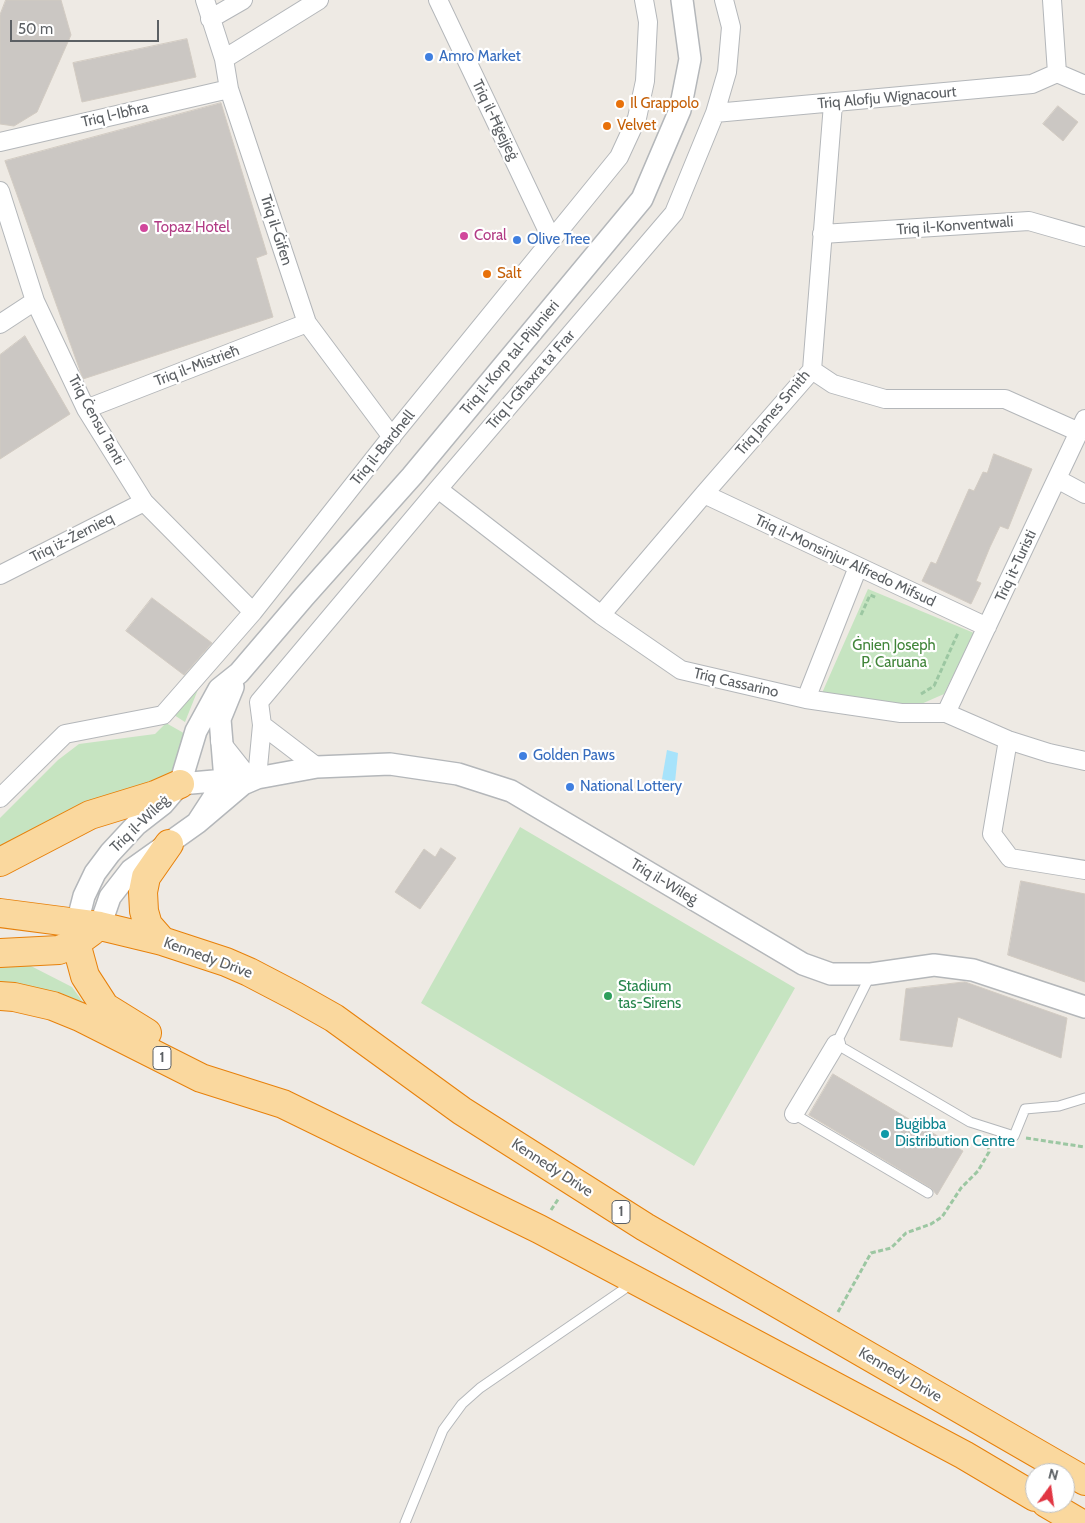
<!DOCTYPE html>
<meta charset="utf-8">
<style>
body{margin:0}
#map{position:relative;width:1085px;height:1523px;overflow:hidden;background:#eeeae4;font-family:Cabin,sans-serif}
canvas{display:block}
.north{position:absolute;left:1025px;top:1463px;width:50px;height:50px;box-sizing:border-box;background:#fff;border:1px solid #bebfc1;border-radius:50%;rotate:14deg;font-size:14px;font-weight:700;line-height:20px;text-align:center;color:#5c6064}
.north::after{content:'';display:block;margin:auto;width:18px;height:22px;background:#e13643;clip-path:polygon(50% 0,100% 100%,50% 72%,0 100%)}
.scale{position:absolute;left:10px;top:20px;width:149px;height:22px;box-sizing:border-box;border:2px solid #5c6064;border-top:0;padding-left:6px;font-size:15px;line-height:18px;white-space:nowrap;color:#5c6064;-webkit-text-stroke:4px #fff;paint-order:stroke}
</style>
<div id="map">
<canvas width="1085" height="1523"></canvas>
<div class="north">N</div>
<div class="scale">50 m</div>
</div>
<script>
const ctx = document.querySelector('canvas').getContext('2d');
ctx.lineJoin = 'round';
function paint(path, color) { ctx.fillStyle = color; ctx.fill(path, 'evenodd'); }
function stroke(path, color, width, dash) { ctx.strokeStyle = color; ctx.lineWidth = width; ctx.lineCap = dash ? 'butt' : 'round'; ctx.setLineDash(dash || []); ctx.stroke(path); }
function write(font, color, halo, rows, align = 'center') {
  ctx.font = font + ' Cabin,sans-serif'; ctx.lineWidth = 4.5; ctx.setLineDash([]); ctx.textBaseline = 'middle'; ctx.strokeStyle = halo; ctx.fillStyle = color; for (const [text, x, y, turn = 0] of rows) {
    ctx.save(); ctx.translate(x, y); ctx.rotate((+turn || 0) * Math.PI / 180); ctx.textAlign = isNaN(turn) ? turn : align; if (halo) ctx.strokeText(text, 0, 0); ctx.fillText(text, 0, 0); ctx.restore();
  }
}
paint(new Path2D(`
 M 868,589 L 974,633 L 944,694 L 912,708 L 822,693 Z
 M 199,687 L 185,722 L 174,715 Z
 M 166,723 L 189,736 L 175,769 L 162,780 L 0,848 L 0,818 L 58,760 L 79,744 L 155,734 Z
 M 520,827 L 795,988 L 694,1166 L 421,1003 Z
 M 0,964 L 27,964 L 72,987 L 91,1013 L 0,985 Z`), '#c6e4c1');
paint(new Path2D(`
 M 667,750 L 678,753 L 675,782 L 662,779 Z`), '#a7e3fb');
const building = new Path2D(`
 M 6,0 L 61,0 L 71,35 L 37,112 L 14,126 L 0,124 L 0,15 Z
 M 187,39 L 196,77 L 82,102 L 73,63 Z
 M 221,103 L 267,254 L 256,258 L 273,317 L 83,379 L 5,161 Z
 M 1058,106 L 1078,122 L 1063,141 L 1043,124 Z
 M 25,336 L 70,414 L 0,459 L 0,355 Z
 M 994,454 L 1032,469 L 1008,529 L 1000,526 L 990,547 L 976,581 L 981,583 L 971,604 L 922,581 L 931,562 L 936,564 L 969,489 L 974,491 L 983,472 L 987,473 Z
 M 152,598 L 212,643 L 184,675 L 126,631 Z
 M 441,848 L 456,858 L 420,909 L 395,892 L 424,849 L 435,857 Z
 M 1021,881 L 1085,894 L 1085,982 L 1008,955 Z
 M 965,982 L 1067,1018 L 1061,1058 L 958,1017 L 952,1047 L 900,1040 L 906,989 Z
 M 833,1074 L 963,1151 L 937,1195 L 931,1188 L 809,1115 Z`);
paint(building, '#cbc7c3');
stroke(building, '#d2cbc2', 1);
const service = new Path2D(`
 M 871,974 L 836,1044 L 970,1122 L 1014,1136 L 1025,1109 L 1059,1106 L 1085,1098
 M 794,1114 L 928,1193
 M 405,1523 L 443,1430 L 462,1404 L 480,1388 L 633,1283`);
const minor = new Path2D(`
 M 205,0 L 224,59 L 229,89 L 307,323 L 392,437
 M 438,0 L 552,240
 M 1052,0 L 1057,73
 M 210,19 L 243,0
 M 224,59 L 319,0
 M 1057,73 L 1085,85
 M 715,113 L 1032,84 L 1057,73
 M 0,142 L 229,89
 M 0,191 L 35,301 L 86,409 L 144,502 L 253,612
 M 822,234 L 1029,221 L 1085,237
 M 0,324 L 35,301
 M 812,370 L 833,384 L 885,399 L 1005,399 L 1079,432
 M 86,409 L 307,323
 M 1057,479 L 1085,494
 M 438,489 L 601,615 L 681,670 L 806,699 L 901,713 L 946,713 L 1008,740 L 1049,753 L 1085,761
 M 704,494 L 987,627
 M 0,575 L 144,502
 M 601,615 L 704,494 L 812,370 L 833,104
 M 806,699 L 858,567
 M 946,713 L 1085,419
 M 262,725 L 317,767
 M 1008,740 L 992,834 L 1010,858 L 1085,870
 M 220,741 L 251,780
 M 257,778 L 262,725 L 259,702 L 438,489 L 674,213 L 715,113 L 727,72 L 731,27 L 724,0
 M 0,798 L 65,734 L 163,715 L 253,612 L 388,441 L 619,157 L 637,118 L 645,81 L 648,22 L 644,0
 M 794,1114 L 836,1044`);
const tertiary = new Path2D(`
 M 180,784 L 225,780 L 234,782
 M 197,823 L 243,784 L 257,778 L 317,767 L 390,764 L 458,774 L 511,791 L 803,964 L 831,974 L 871,974 L 934,965 L 973,970 L 1085,1007
 M 77,923 L 84,896 L 95,873 L 110,853 L 136,825 L 163,804 L 180,784 L 196,731 L 219,689 L 239,673 L 304,597 L 412,476 L 642,199 L 680,110 L 690,59 L 682,0
 M 100,926 L 110,897 L 131,870 L 197,823 L 225,780 L 220,719 L 233,687`);
const trunk = new Path2D(`
 M 0,862 L 90,815 L 155,795 L 180,784
 M 0,913 L 100,926 L 162,941 L 226,962 L 249,972 L 295,996 L 334,1018 L 462,1111 L 645,1227 L 1085,1481
 M 77,923 L 76,943 L 85,976 L 105,1007 L 147,1033
 M 162,941 L 148,925 L 144,911 L 143,892 L 146,877 L 169,844
 M 0,953 L 59,950 L 76,943 L 91,932
 M 0,996 L 14,997 L 53,1006 L 80,1017 L 201,1078 L 283,1104 L 324,1124 L 539,1229 L 964,1455 L 1035,1497
 M 1046,1503 L 1080,1523`);
stroke(service, '#b4b7ba', 11);
stroke(minor, '#b4b7ba', 20);
stroke(tertiary, '#b4b7ba', 24);
stroke(trunk, '#e7810b', 30);
stroke(new Path2D(`
 M 861,615 L 870,595 L 877,598
 M 921,694 L 934,686 L 958,633
 M 1026,1138 L 1085,1147
 M 551,1210 L 559,1198
 M 838,1312 L 871,1253 L 891,1248 L 906,1233 L 931,1224 L 942,1217 L 961,1188 L 978,1171 L 989,1152 L 987,1141`), '#9cc7a2', 3, [5, 2.5]);
stroke(service, '#fff', 9);
stroke(minor, '#fff', 18);
stroke(tertiary, '#fff', 21);
stroke(trunk, '#fad89e', 28);
for (const [x, y, r, color] of [
 [429,57,5,"#3f7fe0"],
 [620,104,5,"#e8710a"],
 [607,126,5,"#e8710a"],
 [144,228,5,"#d1479c"],
 [464,236,5,"#d1479c"],
 [517,240,5,"#3f7fe0"],
 [487,274,5,"#e8710a"],
 [523,756,5,"#3f7fe0"],
 [570,787,5,"#3f7fe0"],
 [608,996,5,"#2e9e5b"],
 [885,1134,5,"#0f9aa8"]
]) { const dot = new Path2D(); dot.arc(x, y, r, 0, 2 * Math.PI); ctx.fillStyle = color; ctx.fill(dot); stroke(dot, '#fff', 2); }
for (const [x, y, w] of [
 [162,1058,18],
 [621,1212,18]
]) { const box = new Path2D(); box.roundRect(x - w / 2, y - 11.5, w, 23, 4); ctx.fillStyle = '#fff'; ctx.fill(box); stroke(box, '#5c6064', 1); }
write('bold 14px', '#5c6064', null, [
 ["1",162,1058],
 ["1",621,1212]
]);
write('15px', '#366cbe', '#fff', [
 ["Amro Market",439,57],
 ["Olive Tree",527,240],
 ["Golden Paws",533,756],
 ["National Lottery",580,787]
], 'left');
write('15px', '#5c6064', '#fff', [
 ["Triq Alofju Wignacourt",887,98,-5],
 ["Triq l-Ibħra",115,115,-13],
 ["Triq il-Ħġejjeġ",495,120,64],
 ["Triq il-Konventwali",955,226,-4],
 ["Triq il-Ġifen",276,230,72],
 ["Triq il-Korp tal-Pijunieri",510,358,-50],
 ["Triq il-Mistrieħ",197,366,-21],
 ["Triq l-Għaxra ta' Frar",531,380,-49],
 ["Triq James Smith",773,413,-50],
 ["Triq Ċensu Tanti",96,420,61],
 ["Triq il-Bardnell",383,448,-51],
 ["Triq iż-Żernieq",72,538,-27],
 ["Triq il-Monsinjur Alfredo Mifsud",845,561,25],
 ["Triq it-Turisti",1016,566,-65],
 ["Triq Cassarino",736,683,13],
 ["Triq il-Wileġ",140,824,-44],
 ["Triq il-Wileġ",664,882,31],
 ["Kennedy Drive",208,958,20],
 ["Kennedy Drive",552,1168,33],
 ["Kennedy Drive",900,1375,30]
]);
write('15px', '#c56008', '#fff', [
 ["Il Grappolo",630,104],
 ["Velvet",617,126],
 ["Salt",497,274]
], 'left');
write('15px', '#b23c85', '#fff', [
 ["Topaz Hotel",154,228],
 ["Coral",474,236]
], 'left');
write('15px', '#41853a', '#fff', [
 ["Ġnien Joseph",894,646],
 ["P. Caruana",894,663]
]);
write('15px', '#27864d', '#fff', [
 ["Stadium",618,987],
 ["tas-Sirens",618,1004]
], 'left');
write('15px', '#0d838f', '#fff', [
 ["Buġibba",895,1125],
 ["Distribution Centre",895,1142]
], 'left');
</script>
